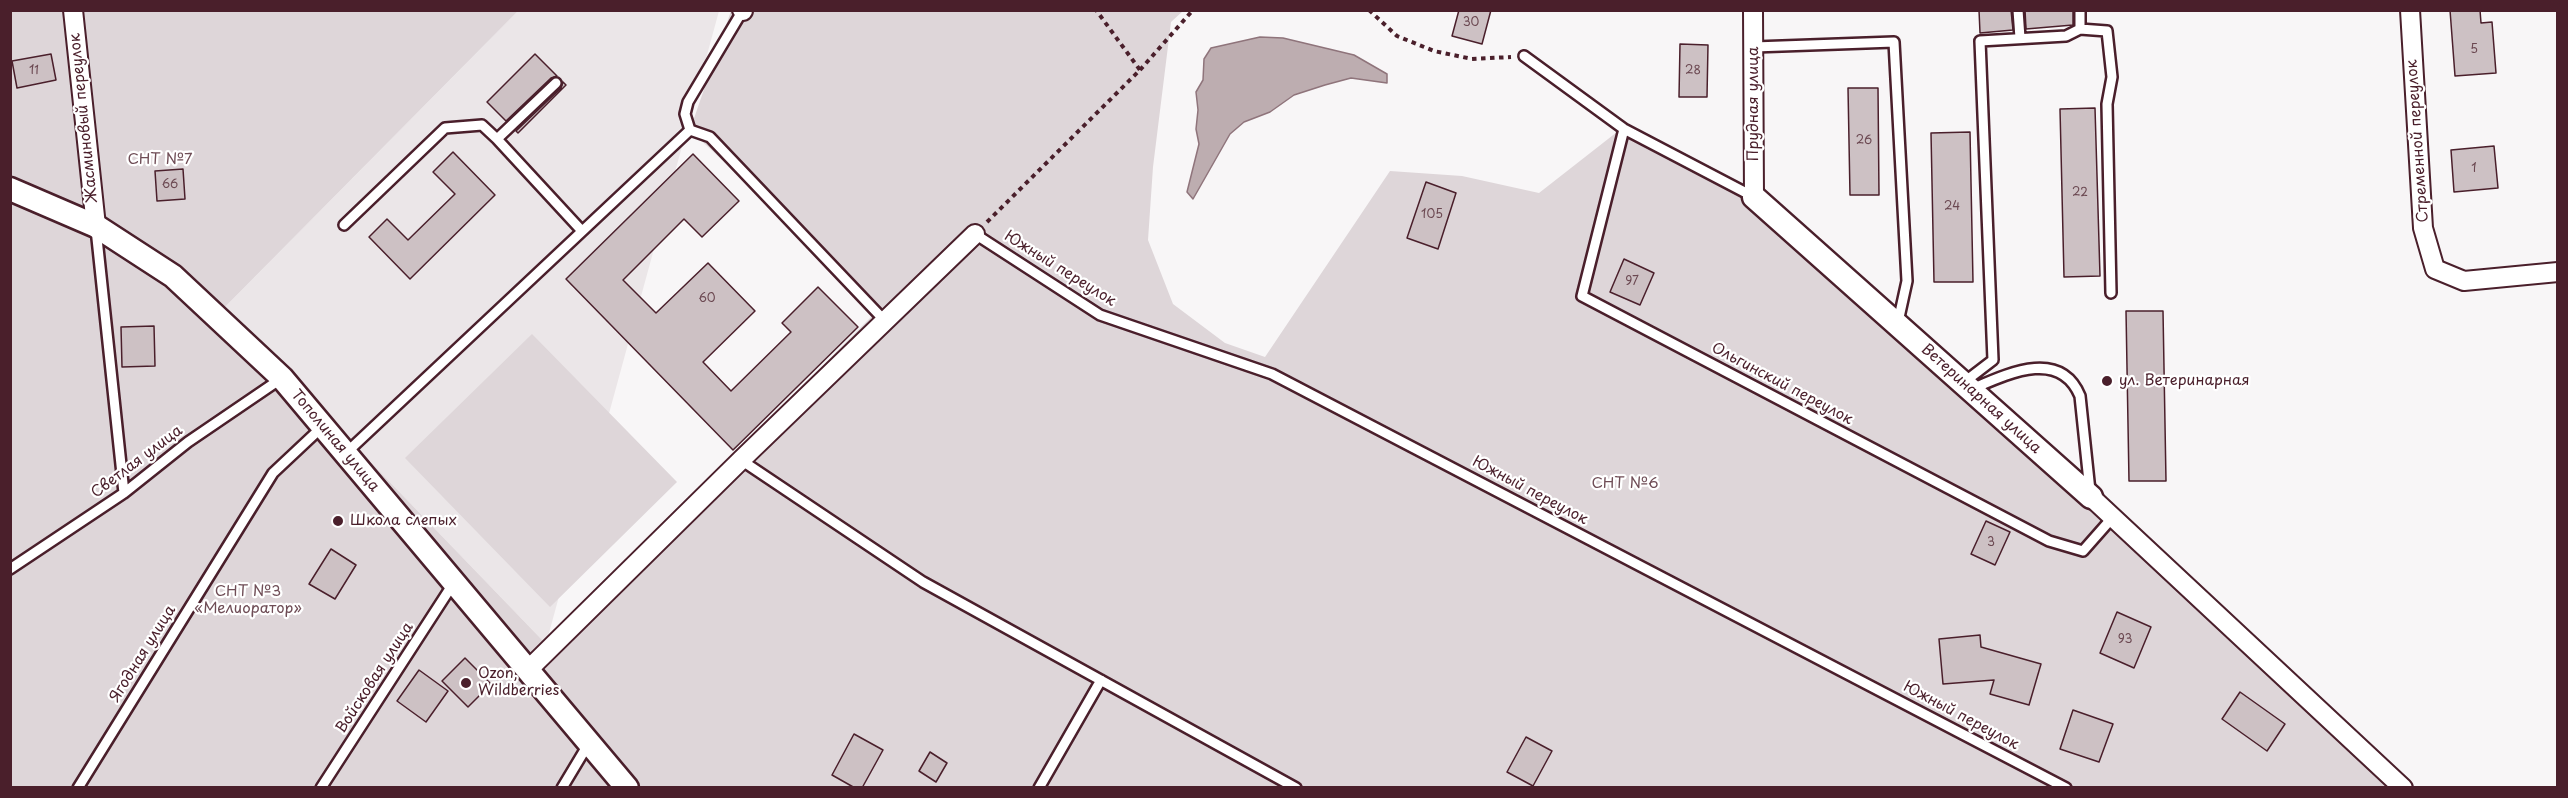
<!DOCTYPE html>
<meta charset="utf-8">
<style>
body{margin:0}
#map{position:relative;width:2568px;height:798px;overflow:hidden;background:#f8f6f7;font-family:"Playpen Sans",sans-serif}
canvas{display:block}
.frame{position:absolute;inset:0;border:12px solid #4a1f2b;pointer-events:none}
</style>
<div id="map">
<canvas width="2568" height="798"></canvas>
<div class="frame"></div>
</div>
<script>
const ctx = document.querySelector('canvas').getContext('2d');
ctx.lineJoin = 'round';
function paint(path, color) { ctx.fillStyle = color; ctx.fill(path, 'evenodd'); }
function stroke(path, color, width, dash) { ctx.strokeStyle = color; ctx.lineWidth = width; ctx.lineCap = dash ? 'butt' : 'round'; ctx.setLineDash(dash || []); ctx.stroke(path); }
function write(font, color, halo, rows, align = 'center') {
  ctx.font = font + ' "Playpen Sans",sans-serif'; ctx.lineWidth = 4.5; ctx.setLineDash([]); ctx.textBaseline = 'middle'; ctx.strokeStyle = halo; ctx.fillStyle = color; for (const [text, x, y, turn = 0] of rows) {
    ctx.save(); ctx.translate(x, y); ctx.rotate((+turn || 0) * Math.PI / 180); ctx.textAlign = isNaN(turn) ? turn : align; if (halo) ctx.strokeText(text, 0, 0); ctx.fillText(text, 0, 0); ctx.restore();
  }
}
paint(new Path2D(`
 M 518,11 L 719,11 L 546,644 L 223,309 Z`), '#ebe6e8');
paint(new Path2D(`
 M 10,11 L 518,11 L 223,309 L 546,644 L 880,308 L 690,130 L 731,11 L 1183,11 L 1171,22 L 1153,167 L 1148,240 L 1173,304 L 1225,343 L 1265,357 L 1390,171 L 1462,176 L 1539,193 L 1617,132 L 1759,194 L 2394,787 L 11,787 Z
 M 532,334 L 677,482 L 550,607 L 405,458 Z`), '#ded6d9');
const water = new Path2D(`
 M 1260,37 L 1283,38 L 1354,55 L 1387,74 L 1387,83 L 1351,78 L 1325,85 L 1294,95 L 1270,112 L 1244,122 L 1230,134 L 1193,199 L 1187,192 L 1199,144 L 1196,129 L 1198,110 L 1196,92 L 1203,80 L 1204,59 L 1211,48 Z`);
paint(water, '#bdadb0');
stroke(water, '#8f747b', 1.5);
const building = new Path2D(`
 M 1459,10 L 1491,10 L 1482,44 L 1452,36 Z
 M 1979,10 L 2011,10 L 2013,30 L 1980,33 Z
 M 2025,10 L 2073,10 L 2073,25 L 2026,29 Z
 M 2450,10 L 2480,10 L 2481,23 L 2492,22 L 2496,73 L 2455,76 Z
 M 1680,44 L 1708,45 L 1707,97 L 1679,97 Z
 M 51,54 L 56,80 L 17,88 L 12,61 Z
 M 535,54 L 557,76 L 551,78 L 506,121 L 487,102 Z
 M 563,82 L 566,85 L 518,133 L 516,131 L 561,88 Z
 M 1848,88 L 1878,88 L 1879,195 L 1850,195 Z
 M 2095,108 L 2100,276 L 2064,277 L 2060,109 Z
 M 1970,132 L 1973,282 L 1934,282 L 1931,133 Z
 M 2494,146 L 2498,188 L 2454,192 L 2451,150 Z
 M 453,152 L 495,195 L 410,279 L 369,237 L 387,219 L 408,240 L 455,194 L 433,172 Z
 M 693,154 L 739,201 L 702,237 L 684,219 L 623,280 L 656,313 L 708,263 L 755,311 L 703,362 L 731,391 L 791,332 L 782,323 L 818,287 L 858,327 L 733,450 L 566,279 Z
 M 183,169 L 185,199 L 157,201 L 155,171 Z
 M 1426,182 L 1456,193 L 1438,249 L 1407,238 Z
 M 1624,259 L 1654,273 L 1640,305 L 1610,292 Z
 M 2126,311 L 2163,311 L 2166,481 L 2129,481 Z
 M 154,326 L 155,366 L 122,367 L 121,327 Z
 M 1986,521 L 2010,532 L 1995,565 L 1971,554 Z
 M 331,549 L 356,565 L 335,599 L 309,584 Z
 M 2117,612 L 2151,627 L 2134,668 L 2100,653 Z
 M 1980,635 L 1981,647 L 2041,664 L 2029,705 L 1990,694 L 1994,680 L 1943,684 L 1939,639 Z
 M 465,658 L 491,684 L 468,707 L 442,681 Z
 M 419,670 L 448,691 L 426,722 L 397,701 Z
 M 2240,692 L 2285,724 L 2267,751 L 2222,719 Z
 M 2073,710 L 2113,724 L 2099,762 L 2060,749 Z
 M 854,734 L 883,750 L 862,788 L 855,788 L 832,775 Z
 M 1526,737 L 1552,751 L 1533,786 L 1507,772 Z
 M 930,752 L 947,763 L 936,782 L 919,771 Z`);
paint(building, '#cdc1c4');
stroke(building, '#4a1f2b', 1.5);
const service = new Path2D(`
 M 2018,10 L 2020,38
 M 2080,29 L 2107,31 L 2112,77 L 2107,104 L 2111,293
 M 1754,47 L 1894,42 L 1907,281 L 1898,322
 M 1524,56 L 1624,129 L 1754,197
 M 1624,129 L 1582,296 L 2049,541 L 2083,551 L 2113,517
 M 690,130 L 685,114 L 688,102 L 743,10
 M 497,139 L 556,83
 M 344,225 L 445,128 L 482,125 L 497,139 L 582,231
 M 96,229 L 124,493
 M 975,234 L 1100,315 L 1272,374 L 2066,788
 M 1963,383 L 1993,360 L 1980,41 L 2066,36 L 2080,29 L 2080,10
 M 1972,389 C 2007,374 2060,348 2080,396 L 2090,491
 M 346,453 L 690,130 L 710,137 L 885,321
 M 741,460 L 923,582 L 1296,788
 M 10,569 L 124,493 L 188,442 L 282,378
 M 78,788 L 273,473 L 322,427
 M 321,788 L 453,584
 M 562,788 L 589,743
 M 1039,788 L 1101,680`);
const minor = new Path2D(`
 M 73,10 L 96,226
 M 742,10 L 743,11
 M 1753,10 L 1754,197
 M 2410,10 L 2423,228 L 2435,269 L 2464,281 L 2558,272
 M 2091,497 L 2403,788
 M 528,670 L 741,460 L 975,234`);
const tertiary = new Path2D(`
 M 10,189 L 96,226 L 173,276 L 282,378 L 627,788
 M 1754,197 L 2091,497`);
stroke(service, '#4a1f2b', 14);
stroke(minor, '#4a1f2b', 22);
stroke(tertiary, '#4a1f2b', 27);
stroke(new Path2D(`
 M 1369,10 L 1397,36 L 1434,51 L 1472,59 L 1511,57
 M 1140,70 L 1193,10
 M 987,222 L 1140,70 L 1096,10`), '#4a1f2b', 4, [4.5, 4.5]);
stroke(service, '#fff', 9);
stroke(minor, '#fff', 18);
stroke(tertiary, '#fff', 22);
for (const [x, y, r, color] of [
 [2107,381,6,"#4a1f2b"],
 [338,521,6,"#4a1f2b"],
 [466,683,6,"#4a1f2b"]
]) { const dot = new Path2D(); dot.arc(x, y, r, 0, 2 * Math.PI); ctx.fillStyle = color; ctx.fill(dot); stroke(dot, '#fff', 2); }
write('12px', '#6b4851', null, [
 ["30",1471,23],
 ["5",2474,50],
 ["11",34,71],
 ["28",1693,71],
 ["26",1864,141],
 ["1",2474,169],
 ["66",170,185],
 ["22",2080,193],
 ["24",1952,207],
 ["105",1432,215],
 ["97",1632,282],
 ["60",707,299],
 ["3",1991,543],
 ["93",2125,640]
]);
write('15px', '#4a1f2b', '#fff', [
 ["Прудная улица",1754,104,-90],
 ["Жасминовый переулок",84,118,-96],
 ["Стременной переулок",2418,141,-94],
 ["Южный переулок",1060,269,32],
 ["Ольгинский переулок",1782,384,28],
 ["Ветеринарная улица",1981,399,42],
 ["Тополиная улица",335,441,50],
 ["Светлая улица",137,462,-37],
 ["Южный переулок",1530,491,28],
 ["Ягодная улица",143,654,-58],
 ["Войсковая улица",375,678,-57],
 ["Южный переулок",1961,716,28]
]);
write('15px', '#6f4d56', '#fff', [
 ["СНТ №7",160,160],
 ["СНТ №6",1625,484],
 ["СНТ №3",248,592],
 ["«Мелиоратор»",248,609]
]);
write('15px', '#4a1f2b', '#fff', [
 ["ул. Ветеринарная",2119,381],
 ["Школа слепых",350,521],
 ["Ozon,",478,674],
 ["Wildberries",478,691]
], 'left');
</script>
